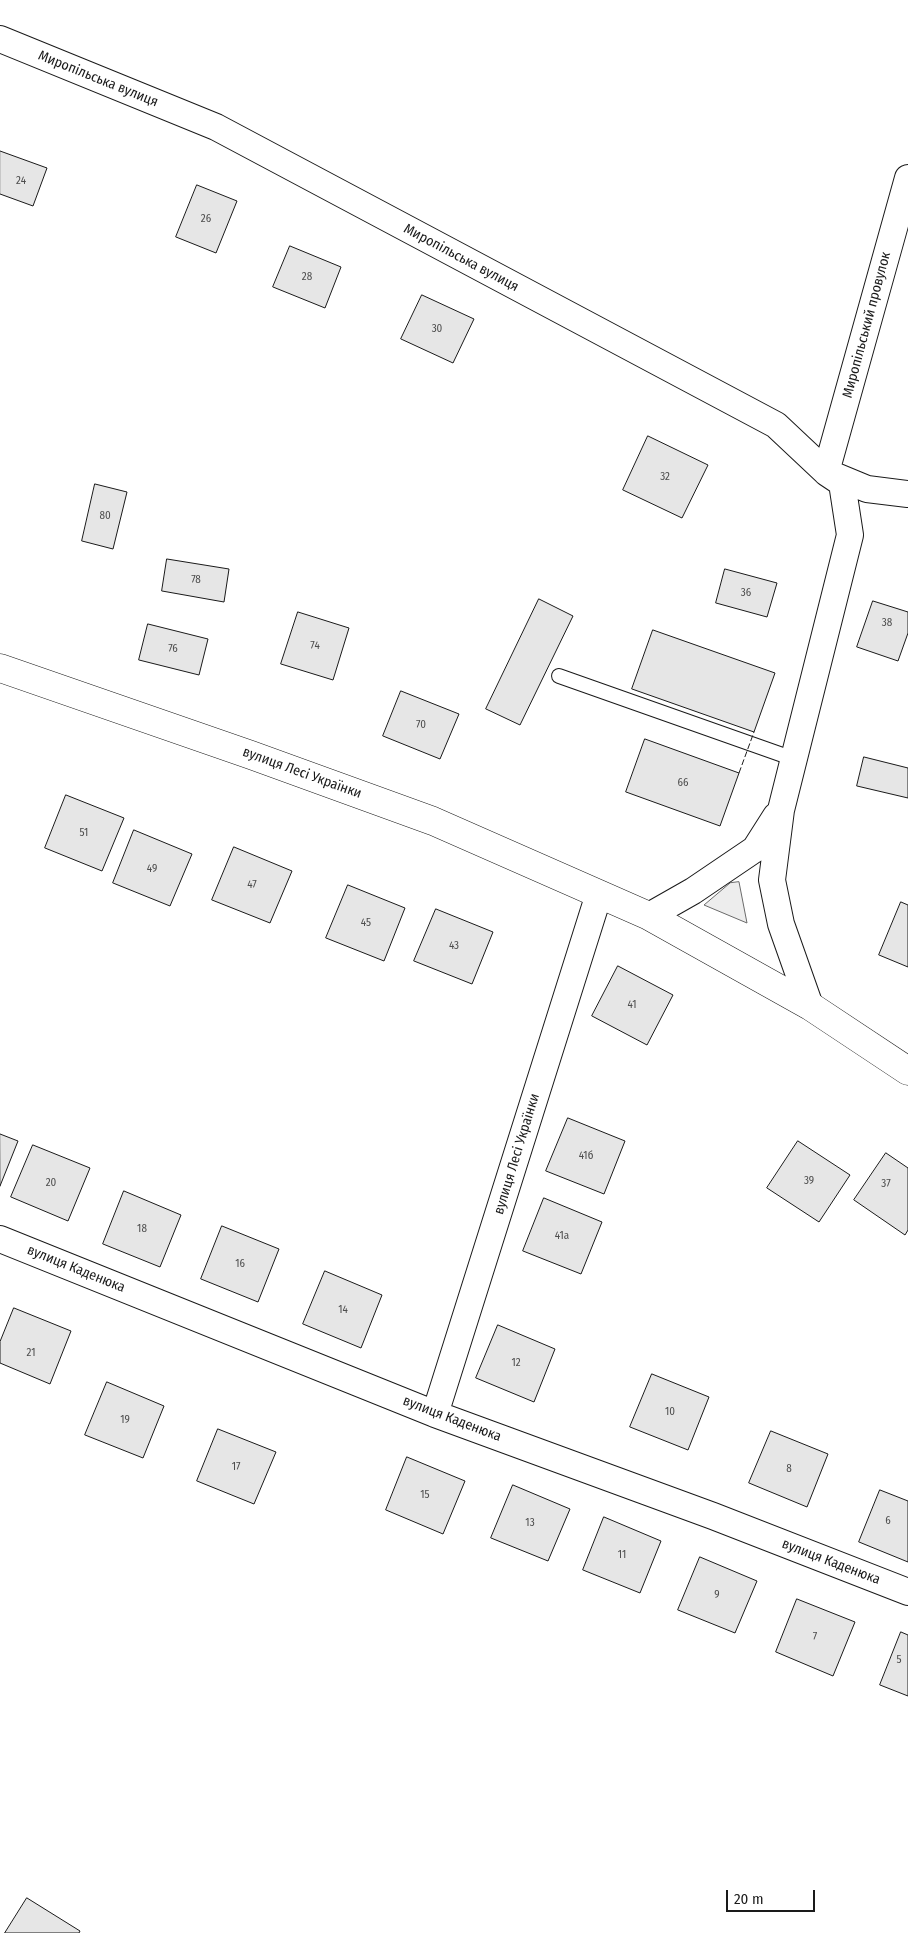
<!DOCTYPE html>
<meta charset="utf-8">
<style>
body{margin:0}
#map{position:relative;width:908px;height:1933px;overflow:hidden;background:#fff;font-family:"Fira Sans Condensed",sans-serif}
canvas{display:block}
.scale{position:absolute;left:726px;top:1890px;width:89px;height:22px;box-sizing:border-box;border:2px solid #1a1a1a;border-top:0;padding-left:6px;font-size:15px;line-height:18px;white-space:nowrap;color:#1a1a1a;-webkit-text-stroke:4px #fff;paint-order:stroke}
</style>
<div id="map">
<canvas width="908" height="1933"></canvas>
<div class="scale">20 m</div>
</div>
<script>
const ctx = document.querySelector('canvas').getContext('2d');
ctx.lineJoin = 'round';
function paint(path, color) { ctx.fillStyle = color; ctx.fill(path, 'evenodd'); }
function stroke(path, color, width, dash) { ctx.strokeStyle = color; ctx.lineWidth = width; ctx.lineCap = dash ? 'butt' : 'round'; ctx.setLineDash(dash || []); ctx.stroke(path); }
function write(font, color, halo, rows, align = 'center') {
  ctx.font = font + ' "Fira Sans Condensed",sans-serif'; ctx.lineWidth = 4; ctx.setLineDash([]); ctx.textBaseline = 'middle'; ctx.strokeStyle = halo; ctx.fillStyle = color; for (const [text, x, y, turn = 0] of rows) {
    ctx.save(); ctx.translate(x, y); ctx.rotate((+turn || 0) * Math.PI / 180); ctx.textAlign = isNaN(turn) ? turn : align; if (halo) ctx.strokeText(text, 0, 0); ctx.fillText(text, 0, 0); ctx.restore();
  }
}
const built = new Path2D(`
 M 739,882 L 747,923 L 704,905 L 730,883 Z`);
paint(built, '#ededed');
stroke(built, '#6a6a6a', 1);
const building = new Path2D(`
 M 0,151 L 47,168 L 33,206 L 0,194 Z
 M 197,185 L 237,201 L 216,253 L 176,237 Z
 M 290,246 L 341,267 L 325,308 L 273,287 Z
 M 422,295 L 474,319 L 453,363 L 401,339 Z
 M 648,436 L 708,465 L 682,518 L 623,490 Z
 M 95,484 L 127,492 L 113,549 L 82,541 Z
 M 167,559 L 229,569 L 224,602 L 162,591 Z
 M 725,569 L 777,583 L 767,617 L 716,603 Z
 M 539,599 L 573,616 L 520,725 L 486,709 Z
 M 873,601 L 908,612 L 908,633 L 898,661 L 857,647 Z
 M 298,612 L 349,628 L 333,680 L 281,664 Z
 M 148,624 L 208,639 L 199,675 L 139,660 Z
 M 653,630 L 775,673 L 754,732 L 632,689 Z
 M 401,691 L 459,714 L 440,759 L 383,736 Z
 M 645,739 L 739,773 L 720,826 L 626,792 Z
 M 864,757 L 908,768 L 908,798 L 857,786 Z
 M 66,795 L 124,818 L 102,871 L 45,848 Z
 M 134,830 L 192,854 L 170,906 L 113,883 Z
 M 234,847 L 292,871 L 270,923 L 212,900 Z
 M 348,885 L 405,908 L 384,961 L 326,938 Z
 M 901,902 L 908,905 L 908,967 L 879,955 Z
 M 436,909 L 493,932 L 472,984 L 414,961 Z
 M 618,966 L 673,995 L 647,1045 L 592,1016 Z
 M 568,1118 L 625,1141 L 604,1194 L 546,1171 Z
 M 0,1134 L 18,1141 L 0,1186 Z
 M 798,1141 L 850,1175 L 819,1222 L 767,1188 Z
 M 33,1145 L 90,1168 L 68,1221 L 11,1197 Z
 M 886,1153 L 908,1168 L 908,1230 L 905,1235 L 854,1200 Z
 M 124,1191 L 181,1215 L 160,1267 L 103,1244 Z
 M 544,1198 L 602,1222 L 581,1274 L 523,1251 Z
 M 222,1226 L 279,1249 L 258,1302 L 201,1279 Z
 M 325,1271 L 382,1295 L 361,1348 L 303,1324 Z
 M 14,1308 L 71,1331 L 50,1384 L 0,1363 L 0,1342 Z
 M 498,1325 L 555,1349 L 534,1402 L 476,1378 Z
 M 652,1374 L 709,1397 L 688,1450 L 630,1427 Z
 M 107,1382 L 164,1406 L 143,1458 L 85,1435 Z
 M 218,1429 L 276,1452 L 254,1504 L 197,1481 Z
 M 771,1431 L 828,1454 L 807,1507 L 749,1483 Z
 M 407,1457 L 465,1481 L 443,1534 L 386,1510 Z
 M 513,1485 L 570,1509 L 548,1561 L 491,1538 Z
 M 880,1490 L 908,1501 L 908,1562 L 859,1542 Z
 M 604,1517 L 661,1541 L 640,1593 L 583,1570 Z
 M 700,1557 L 757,1581 L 735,1633 L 678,1610 Z
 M 797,1599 L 855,1622 L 833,1676 L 776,1652 Z
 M 901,1632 L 908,1635 L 908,1696 L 880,1685 Z
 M 27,1898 L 80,1931 L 79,1933 L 5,1933 Z`);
paint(building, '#e6e6e6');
stroke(building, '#1a1a1a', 1);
const lane = new Path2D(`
 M 559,676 L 794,759`);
const street = new Path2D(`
 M 0,39 L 216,127 L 776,425 L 826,472 L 867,489 L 908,494
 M 826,472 L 908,178
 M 649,916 L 693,891 L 755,849 L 776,816
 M 810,1006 L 781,924 L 772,880 L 781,810 L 850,535 L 842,483 L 827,473
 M 0,1239 L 435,1414 L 713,1516 L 908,1592
 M 435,1414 L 599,894`);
const secondary = new Path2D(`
 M 0,668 L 251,755 L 433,821 L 649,916 L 810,1006 L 908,1071`);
stroke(lane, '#1a1a1a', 16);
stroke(street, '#1a1a1a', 28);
stroke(secondary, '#1a1a1a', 29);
stroke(lane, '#fff', 14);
stroke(street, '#fff', 26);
stroke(secondary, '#fff', 28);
stroke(new Path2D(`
 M 739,773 L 754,732`), '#1a1a1a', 1, [6, 2.5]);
write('11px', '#4d4d4d', null, [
 ["24",21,181],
 ["26",206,219],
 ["28",307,277],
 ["30",437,329],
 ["32",665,477],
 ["80",105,516],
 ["78",196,580],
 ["36",746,593],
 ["38",887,623],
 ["74",315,646],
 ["76",173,649],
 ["70",421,725],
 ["66",683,783],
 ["51",84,833],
 ["49",152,869],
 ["47",252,885],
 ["45",366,923],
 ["43",454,946],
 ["41",632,1005],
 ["41б",586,1156],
 ["39",809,1181],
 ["20",51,1183],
 ["37",886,1184],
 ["18",142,1229],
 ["41а",562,1236],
 ["16",240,1264],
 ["14",343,1310],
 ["21",31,1353],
 ["12",516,1363],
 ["10",670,1412],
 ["19",125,1420],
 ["17",236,1467],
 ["8",789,1469],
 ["15",425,1495],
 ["6",888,1521],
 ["13",530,1523],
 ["11",622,1555],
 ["9",717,1595],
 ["7",815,1637],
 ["5",899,1660]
]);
write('14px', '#1a1a1a', '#fff', [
 ["Миропільська вулиця",98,79,22],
 ["Миропільська вулиця",461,258,28],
 ["Миропільський провулок",867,325,-75],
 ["вулиця Лесі Українки",302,773,20],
 ["вулиця Лесі Українки",517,1154,-73],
 ["вулиця Каденюка",76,1269,22],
 ["вулиця Каденюка",452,1419,21],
 ["вулиця Каденюка",831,1562,21]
]);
</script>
